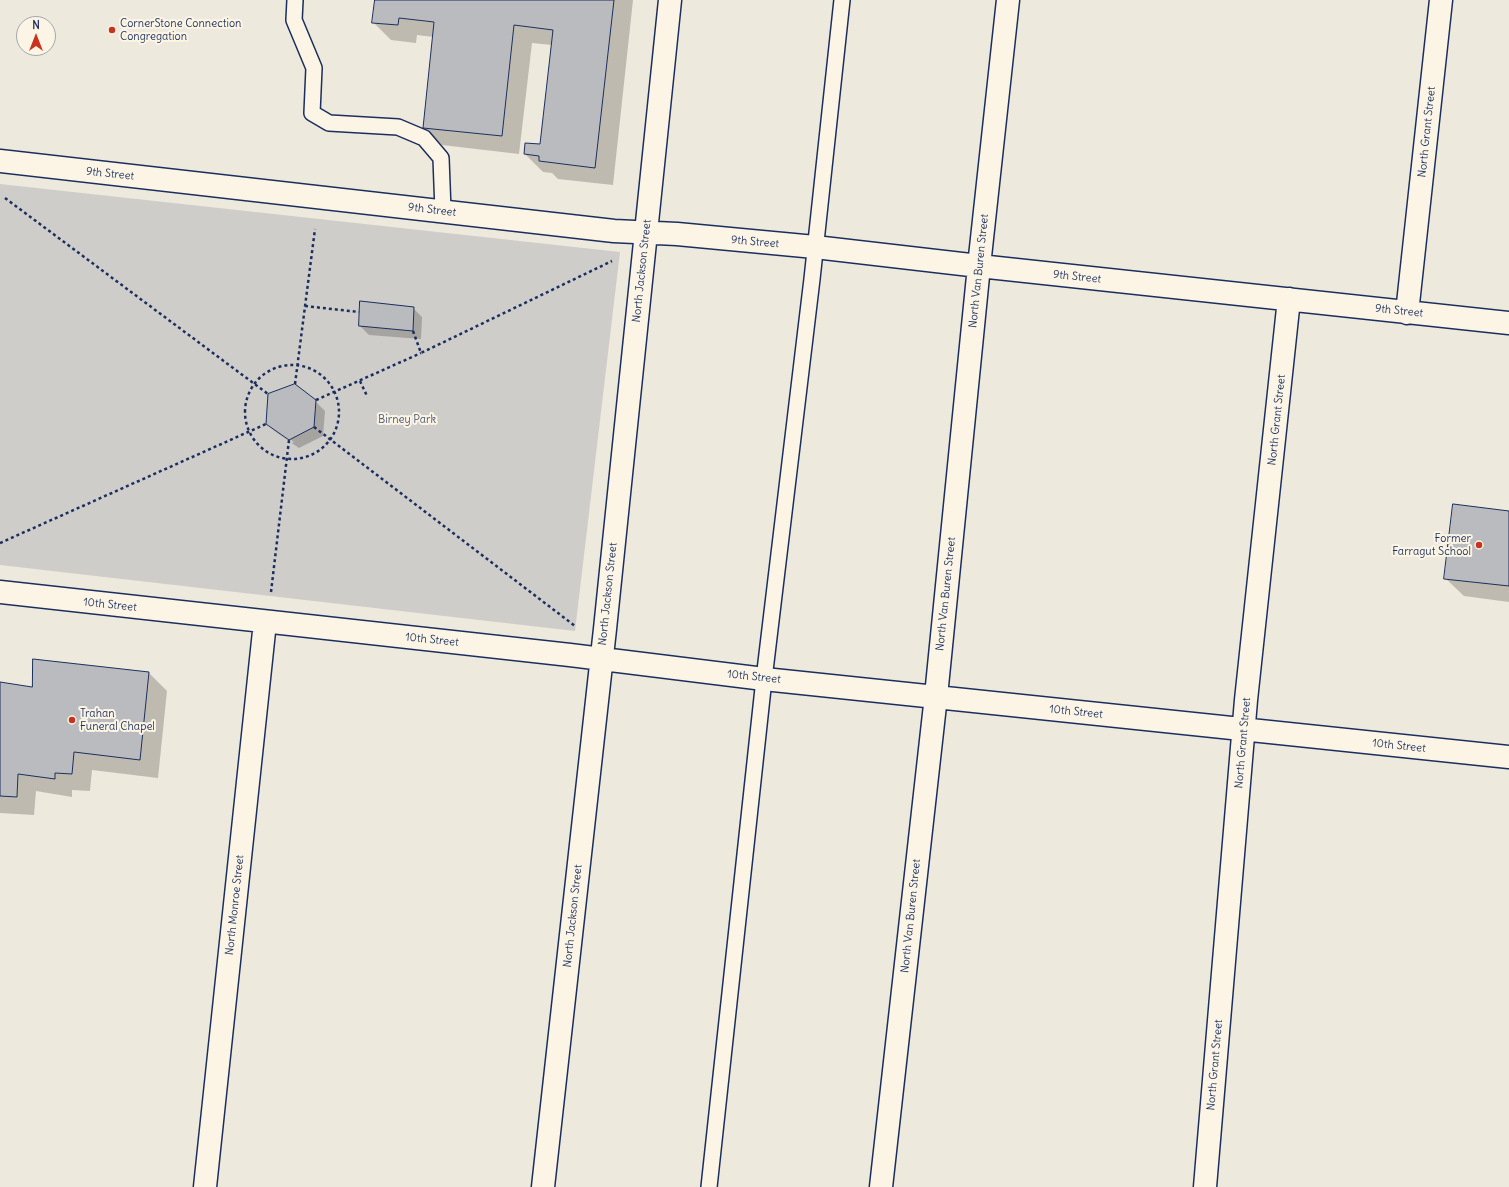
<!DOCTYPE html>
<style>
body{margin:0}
#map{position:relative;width:1509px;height:1187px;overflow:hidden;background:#eee9dd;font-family:Delius,sans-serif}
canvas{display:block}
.north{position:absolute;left:16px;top:16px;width:40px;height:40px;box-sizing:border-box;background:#fcf5e5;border:1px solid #a2a6af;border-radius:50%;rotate:0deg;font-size:11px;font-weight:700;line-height:16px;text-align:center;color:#1b2f5e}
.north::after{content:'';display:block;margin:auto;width:14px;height:18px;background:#c8321e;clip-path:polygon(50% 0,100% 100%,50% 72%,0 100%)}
</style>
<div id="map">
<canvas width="1509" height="1187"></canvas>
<div class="north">N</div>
</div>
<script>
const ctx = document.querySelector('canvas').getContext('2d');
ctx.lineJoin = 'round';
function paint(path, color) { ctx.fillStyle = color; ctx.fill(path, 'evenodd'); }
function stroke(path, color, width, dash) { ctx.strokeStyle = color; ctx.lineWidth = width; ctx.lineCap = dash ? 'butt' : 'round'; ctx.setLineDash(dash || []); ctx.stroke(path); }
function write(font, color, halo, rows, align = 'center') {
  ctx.font = font + ' Delius,sans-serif'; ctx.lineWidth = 4; ctx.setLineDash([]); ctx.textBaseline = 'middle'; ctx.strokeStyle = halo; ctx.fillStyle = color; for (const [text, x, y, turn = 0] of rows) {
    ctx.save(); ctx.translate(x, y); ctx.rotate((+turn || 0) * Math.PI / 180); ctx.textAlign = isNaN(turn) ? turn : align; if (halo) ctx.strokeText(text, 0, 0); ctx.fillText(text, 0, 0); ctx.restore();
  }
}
paint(new Path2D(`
 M 0,184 L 620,252 L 575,631 L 0,565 Z`), '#cfcdca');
paint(new Path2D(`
 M 375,0 L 633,0 L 613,185 L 558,179 L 552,173 L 543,172 L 525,154 L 541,146 L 552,45 L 532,43 L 519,154 L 442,145 L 424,127 L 434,37 L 417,35 L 416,43 L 391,40 L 373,22 Z
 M 413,308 L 422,317 L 421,339 L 369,335 L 360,326 Z
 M 315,401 L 325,411 L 323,436 L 299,448 L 277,433 L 267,424 ZM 275,429 L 294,442 L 292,443 L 275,431 Z
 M 1509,512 L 1509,602 L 1464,596 L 1445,578 Z
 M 149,673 L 167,691 L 158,778 L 92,770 L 90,791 L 72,790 L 72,797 L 36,791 L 34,815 L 0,813 L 0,683 L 33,688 Z`), '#0003');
const building = new Path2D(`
 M 375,0 L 614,0 L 595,168 L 539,161 L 539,156 L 524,154 L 525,143 L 540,144 L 553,30 L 514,25 L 502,136 L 423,128 L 434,22 L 399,18 L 398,25 L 372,23 Z
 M 360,301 L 414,307 L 413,331 L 359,326 Z
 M 295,384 L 316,400 L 314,427 L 289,440 L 266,424 L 268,394 Z
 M 1453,504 L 1509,511 L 1509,586 L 1444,579 Z
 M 33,659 L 149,672 L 140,760 L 74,752 L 72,774 L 55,773 L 55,779 L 18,774 L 17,797 L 0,796 L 0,682 L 32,687 Z`);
paint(building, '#babbbe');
stroke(building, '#1b2f5e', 1);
const lane = new Path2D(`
 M 295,0 L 294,20 L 314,68 L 312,113 L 329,123 L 398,127 L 424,138 L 441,158 L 443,211
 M 709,1187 L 764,679 L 812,279 L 842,0`);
const street = new Path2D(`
 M 0,161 L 614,231 L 677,234 L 815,247 L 979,266 L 1509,323
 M 1407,313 L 1441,0
 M 0,592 L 570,655 L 764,679 L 1509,757
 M 205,1187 L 265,622
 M 543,1187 L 605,629 L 670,0
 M 881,1187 L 936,696 L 979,266 L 1008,0
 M 1205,1187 L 1246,700 L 1289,299`);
stroke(lane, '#1b2f5e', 18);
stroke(street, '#1b2f5e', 25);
stroke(new Path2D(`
 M 5,198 L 268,394
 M 305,306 L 359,312
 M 413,331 L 421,353 L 612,261
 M245 412a47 47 0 1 1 94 0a47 47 0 1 1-94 0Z
 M 360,381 L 367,396
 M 295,384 L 315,229
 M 316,400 L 421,353
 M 314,427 L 575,626
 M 0,543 L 266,424
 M 271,592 L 289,440`), '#1b2f5e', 2.5, [3, 3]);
stroke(lane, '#fcf5e5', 15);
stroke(street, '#fcf5e5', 22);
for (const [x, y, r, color] of [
 [112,30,4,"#c8321e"],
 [1479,545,4,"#c8321e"],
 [72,720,4,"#c8321e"]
]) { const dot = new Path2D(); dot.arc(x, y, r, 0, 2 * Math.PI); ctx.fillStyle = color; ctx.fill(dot); stroke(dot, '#fcf5e5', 1.5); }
write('11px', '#1b2f5e', '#fcf5e5', [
 ["CornerStone Connection",120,24],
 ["Congregation",120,37],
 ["Former",1471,539,"right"],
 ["Farragut School",1471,552,"right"],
 ["Trahan",80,714],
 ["Funeral Chapel",80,727]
], 'left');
write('11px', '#1b2f5e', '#fcf5e5', [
 ["North Grant Street",1427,132,-84],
 ["9th Street",110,174,6],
 ["9th Street",432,210,7],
 ["9th Street",755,242,5],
 ["North Jackson Street",642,271,-84],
 ["North Van Buren Street",979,271,-84],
 ["9th Street",1077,277,6],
 ["9th Street",1399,311,6],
 ["North Grant Street",1277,420,-84],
 ["North Jackson Street",608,594,-84],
 ["North Van Buren Street",946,594,-84],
 ["10th Street",110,605,6],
 ["10th Street",432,640,6],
 ["10th Street",754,677,6],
 ["10th Street",1076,712,6],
 ["North Grant Street",1243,743,-85],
 ["10th Street",1399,746,6],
 ["North Monroe Street",235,905,-84],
 ["North Jackson Street",573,916,-84],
 ["North Van Buren Street",911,916,-84],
 ["North Grant Street",1215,1065,-85]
]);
write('11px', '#485679', '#fcf5e5', [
 ["Birney Park",407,420]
]);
</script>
